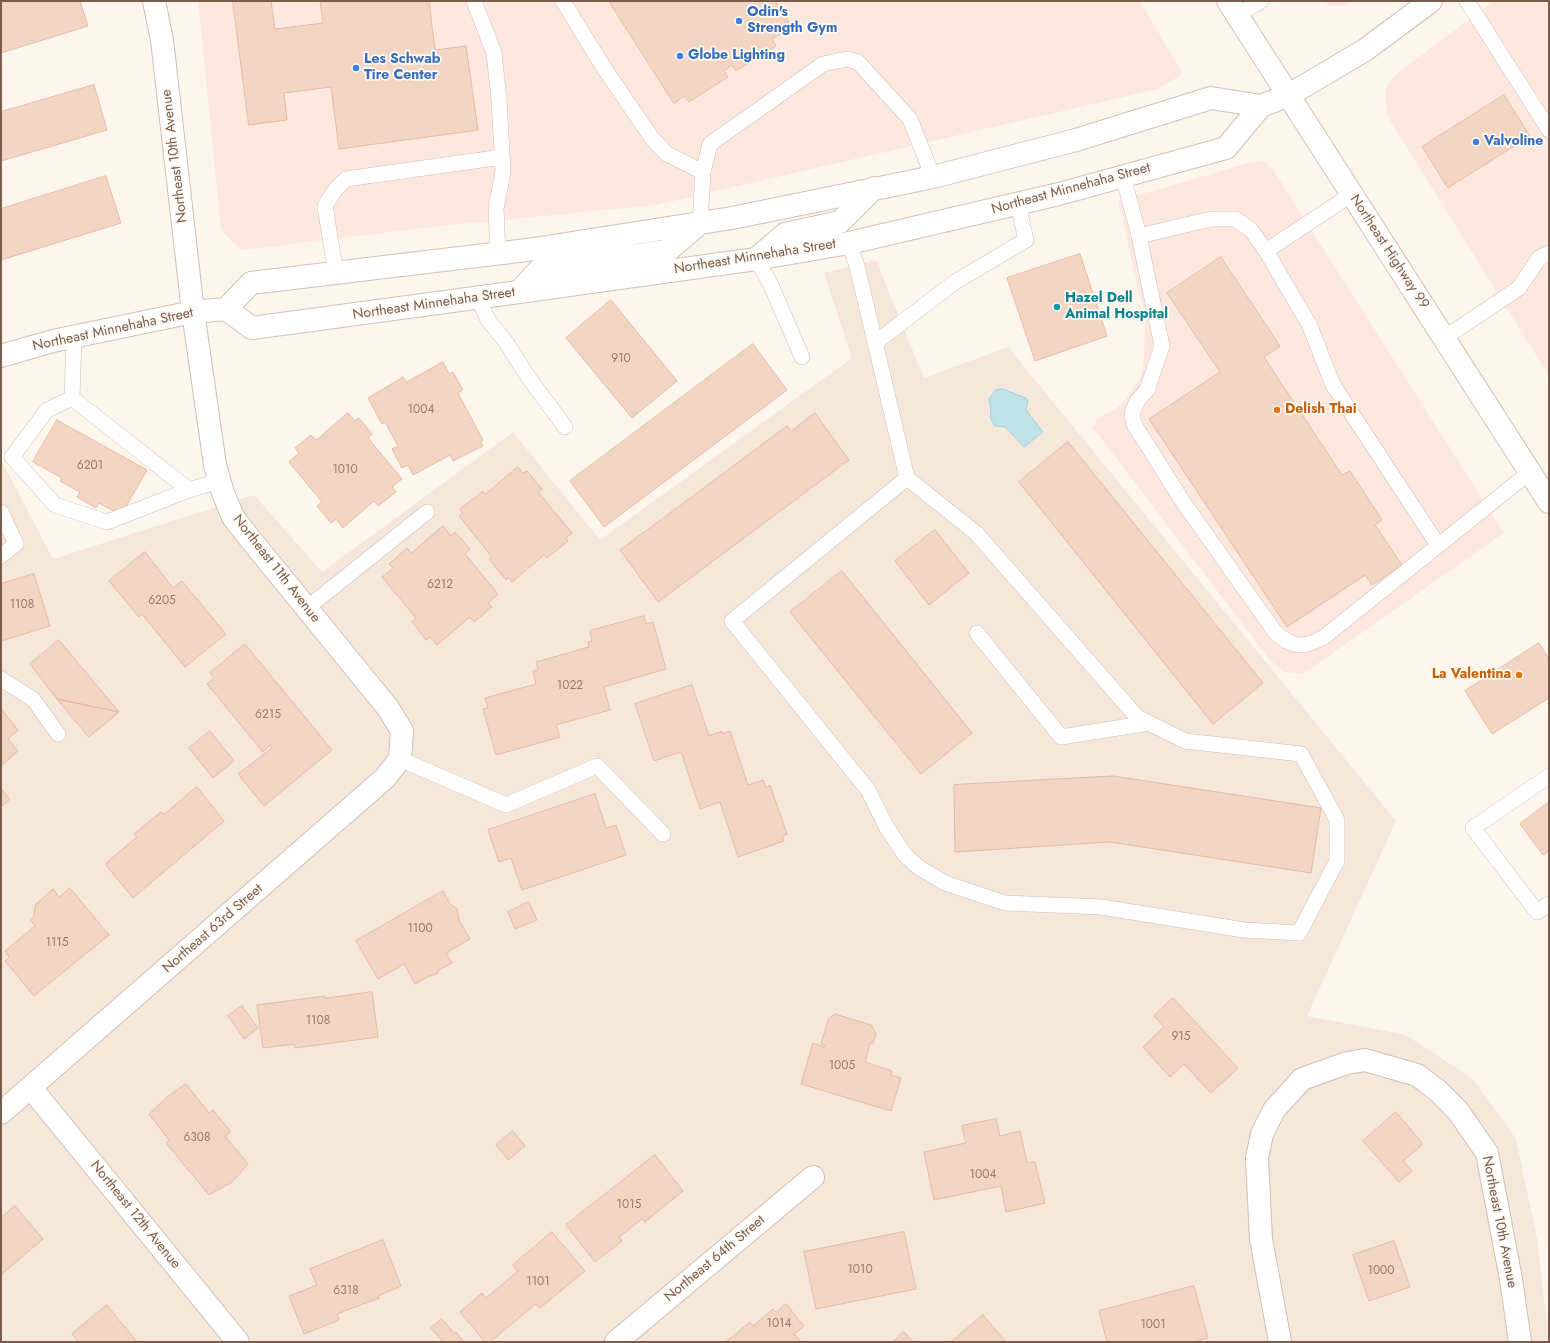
<!DOCTYPE html>
<style>
body{margin:0}
#map{position:relative;width:1550px;height:1343px;overflow:hidden;background:#fdf6ec;font-family:Jost,sans-serif}
canvas{display:block}
.frame{position:absolute;inset:0;border:2px solid #7a5c4d;pointer-events:none}
</style>
<div id="map">
<canvas width="1550" height="1343"></canvas>
<div class="frame"></div>
</div>
<script>
const ctx = document.querySelector('canvas').getContext('2d');
ctx.lineJoin = 'round';
function paint(path, color) { ctx.fillStyle = color; ctx.fill(path, 'evenodd'); }
function stroke(path, color, width, dash) { ctx.strokeStyle = color; ctx.lineWidth = width; ctx.lineCap = dash ? 'butt' : 'round'; ctx.setLineDash(dash || []); ctx.stroke(path); }
function write(font, color, halo, rows, align = 'center') {
  ctx.font = font + ' Jost,sans-serif'; ctx.lineWidth = 3.5; ctx.setLineDash([]); ctx.textBaseline = 'middle'; ctx.strokeStyle = halo; ctx.fillStyle = color; for (const [text, x, y, turn = 0] of rows) {
    ctx.save(); ctx.translate(x, y); ctx.rotate((+turn || 0) * Math.PI / 180); ctx.textAlign = isNaN(turn) ? turn : align; if (halo) ctx.strokeText(text, 0, 0); ctx.fillText(text, 0, 0); ctx.restore();
  }
}
paint(new Path2D(`
 M 876,260 L 924,378 L 1008,347 L 1396,821 L 1307,1016 L 1406,1035 L 1473,1079 L 1516,1139 L 1537,1239 L 1549,1342 L 1,1342 L 1,460 L 53,559 L 254,495 L 322,572 L 513,432 L 600,540 L 852,358 L 824,273 Z`), '#f5e8da');
paint(new Path2D(`
 M 198,1 L 1140,1 L 1183,74 L 1158,89 L 656,205 L 432,227 L 243,250 L 232,242 L 221,229 Z
 M 1321,1 L 1354,1 L 1347,5 L 1332,6 Z
 M 1494,1 L 1549,1 L 1549,376 L 1388,117 L 1385,101 L 1386,88 L 1395,75 Z
 M 1252,162 L 1263,162 L 1272,168 L 1504,533 L 1303,674 L 1284,672 L 1270,660 L 1093,428 L 1097,418 L 1114,410 L 1126,399 L 1142,375 L 1144,357 L 1145,318 L 1118,201 Z`), '#fde8e0');
const water = new Path2D(`
 M 1003,389 L 1026,398 L 1028,402 L 1026,410 L 1043,432 L 1024,447 L 1005,427 L 995,426 L 990,417 L 991,411 L 989,398 L 996,390 Z`);
paint(water, '#bfe3e8');
stroke(water, '#a5d3da', 1);
const building = new Path2D(`
 M 7,1 L 80,1 L 88,26 L 1,53 L 1,3 Z
 M 233,1 L 271,1 L 275,29 L 323,23 L 320,1 L 429,1 L 435,50 L 466,46 L 478,130 L 339,149 L 331,87 L 284,93 L 287,120 L 249,125 Z
 M 609,1 L 775,1 L 792,27 L 772,39 L 776,46 L 736,71 L 732,65 L 724,71 L 728,77 L 689,102 L 685,96 L 674,103 Z
 M 94,85 L 107,130 L 1,161 L 1,112 Z
 M 1504,95 L 1530,136 L 1448,188 L 1422,147 Z
 M 106,176 L 121,223 L 1,260 L 1,209 Z
 M 1080,254 L 1107,336 L 1035,361 L 1007,278 Z
 M 1221,257 L 1280,346 L 1264,357 L 1342,475 L 1350,471 L 1382,520 L 1375,525 L 1402,565 L 1372,585 L 1365,575 L 1287,627 L 1149,419 L 1220,372 L 1167,293 Z
 M 611,300 L 677,381 L 632,418 L 566,338 Z
 M 753,344 L 787,390 L 604,527 L 570,481 Z
 M 443,362 L 449,374 L 453,372 L 463,390 L 458,393 L 483,440 L 481,442 L 483,446 L 453,461 L 450,455 L 413,475 L 408,465 L 402,468 L 392,449 L 398,446 L 385,422 L 382,424 L 368,398 L 403,377 L 406,382 Z
 M 348,413 L 355,421 L 359,418 L 372,434 L 368,438 L 402,479 L 392,487 L 396,492 L 378,506 L 374,501 L 343,528 L 336,519 L 331,523 L 317,506 L 322,502 L 289,462 L 299,453 L 295,448 L 311,435 L 316,440 Z
 M 815,413 L 849,460 L 658,602 L 620,550 L 787,426 L 791,431 Z
 M 57,420 L 147,470 L 121,515 L 99,503 L 96,508 L 77,497 L 80,492 L 60,481 L 62,478 L 33,462 Z
 M 1068,442 L 1263,683 L 1213,724 L 1019,482 Z
 M 518,467 L 523,473 L 527,471 L 542,489 L 538,492 L 572,533 L 566,538 L 568,541 L 547,558 L 544,555 L 512,582 L 508,577 L 506,580 L 489,559 L 492,557 L 459,516 L 463,513 L 460,509 L 483,491 L 485,494 Z
 M 443,526 L 451,536 L 455,532 L 470,549 L 465,554 L 498,594 L 488,603 L 492,607 L 474,622 L 470,617 L 437,645 L 430,637 L 426,640 L 412,622 L 416,618 L 382,577 L 393,568 L 389,564 L 407,548 L 411,553 Z
 M 935,530 L 969,573 L 929,605 L 895,561 Z
 M 145,552 L 173,588 L 182,581 L 226,634 L 185,667 L 142,614 L 139,617 L 109,581 Z
 M 842,571 L 972,733 L 921,774 L 790,612 Z
 M 34,574 L 50,626 L 1,641 L 1,584 Z
 M 644,616 L 646,624 L 653,622 L 666,669 L 604,687 L 610,710 L 556,725 L 560,737 L 496,755 L 483,709 L 488,708 L 485,698 L 536,684 L 533,671 L 538,670 L 536,662 L 589,647 L 588,642 L 592,641 L 590,631 Z
 M 59,640 L 119,712 L 57,699 L 30,664 Z
 M 1539,643 L 1549,659 L 1549,698 L 1492,734 L 1465,691 Z
 M 245,644 L 332,750 L 264,806 L 238,774 L 272,748 L 270,745 L 263,752 L 207,684 L 214,678 L 210,673 Z
 M 692,685 L 709,736 L 722,731 L 722,734 L 730,731 L 748,785 L 763,780 L 766,788 L 770,785 L 787,834 L 782,836 L 784,841 L 738,857 L 720,802 L 700,809 L 681,752 L 654,761 L 635,704 Z
 M 57,699 L 119,712 L 89,737 Z
 M 1,709 L 18,730 L 8,739 L 18,751 L 1,766 Z
 M 210,731 L 234,761 L 213,778 L 189,748 Z
 M 1113,776 L 1321,808 L 1311,873 L 1110,842 L 955,852 L 954,785 Z
 M 197,787 L 224,821 L 133,898 L 105,864 L 137,837 L 134,834 L 161,812 L 164,814 Z
 M 1,789 L 10,799 L 1,807 Z
 M 595,794 L 606,828 L 616,825 L 626,855 L 522,890 L 511,858 L 499,862 L 488,830 Z
 M 1549,802 L 1549,851 L 1543,855 L 1520,824 Z
 M 70,888 L 109,935 L 34,996 L 5,961 L 9,957 L 5,951 L 35,926 L 30,920 L 34,916 L 35,905 L 53,889 L 59,897 Z
 M 443,891 L 450,904 L 457,909 L 459,920 L 470,939 L 446,953 L 452,963 L 439,970 L 437,974 L 429,976 L 415,984 L 404,964 L 378,979 L 356,941 Z
 M 529,902 L 537,920 L 515,929 L 508,912 Z
 M 372,992 L 378,1037 L 295,1048 L 294,1044 L 263,1048 L 257,1005 L 325,996 L 325,998 Z
 M 1173,998 L 1238,1068 L 1211,1093 L 1184,1064 L 1170,1077 L 1143,1047 L 1164,1027 L 1154,1016 Z
 M 242,1006 L 258,1028 L 244,1039 L 228,1016 Z
 M 835,1014 L 871,1025 L 876,1034 L 873,1043 L 870,1043 L 865,1062 L 892,1071 L 891,1075 L 901,1078 L 891,1111 L 801,1084 L 813,1043 L 824,1047 L 825,1045 L 821,1044 L 828,1020 Z
 M 186,1084 L 209,1113 L 213,1110 L 231,1132 L 225,1136 L 248,1164 L 232,1182 L 209,1195 L 166,1143 L 169,1140 L 149,1114 L 166,1098 Z
 M 1396,1112 L 1423,1144 L 1403,1161 L 1412,1171 L 1399,1182 L 1363,1141 Z
 M 996,1119 L 1000,1136 L 1020,1131 L 1027,1163 L 1035,1162 L 1045,1203 L 1006,1212 L 1001,1186 L 934,1200 L 924,1152 L 966,1143 L 962,1126 Z
 M 513,1131 L 525,1146 L 508,1160 L 496,1145 Z
 M 655,1155 L 683,1191 L 645,1222 L 642,1219 L 619,1237 L 622,1241 L 595,1262 L 566,1225 Z
 M 15,1206 L 43,1239 L 1,1275 L 1,1218 Z
 M 552,1232 L 585,1271 L 540,1308 L 536,1304 L 490,1342 L 485,1342 L 460,1312 L 482,1293 L 486,1298 L 518,1271 L 513,1265 Z
 M 904,1232 L 916,1289 L 816,1309 L 804,1252 Z
 M 383,1240 L 401,1286 L 378,1296 L 379,1298 L 337,1314 L 339,1320 L 304,1334 L 289,1296 L 317,1285 L 310,1269 Z
 M 1394,1241 L 1410,1287 L 1369,1301 L 1353,1255 Z
 M 1194,1286 L 1208,1338 L 1193,1342 L 1107,1342 L 1099,1311 Z
 M 786,1304 L 804,1326 L 794,1334 L 801,1342 L 726,1342 L 750,1322 L 753,1326 L 773,1309 L 776,1312 Z
 M 107,1305 L 137,1342 L 78,1342 L 72,1334 Z
 M 983,1315 L 1006,1342 L 951,1342 Z
 M 442,1319 L 454,1333 L 456,1332 L 464,1342 L 443,1342 L 431,1328 Z
 M 904,1332 L 913,1342 L 893,1342 Z`);
paint(building, '#f3d5c3');
stroke(building, '#e6bba3', 1);
const service = new Path2D(`
 M 474,1 L 494,53 L 499,99 L 503,172 L 496,208 L 498,254
 M 563,1 L 604,68 L 651,137 L 667,154 L 703,172
 M 1467,1 L 1549,130
 M 1237,15 L 1261,1
 M 1123,176 L 1139,236 L 1162,346 L 1147,390 L 1137,401 L 1132,413 L 1134,424 L 1183,502 L 1275,632 C 1293,649 1304,648 1324,637 L 1530,472
 M 700,223 L 703,172 L 710,144 L 823,64 L 847,59 L 858,62 L 910,119 L 933,177
 M 1139,236 L 1211,219 L 1235,219 L 1251,230 L 1266,251 L 1309,324 L 1333,385 L 1438,545
 M 849,243 L 857,266 L 907,478 L 976,533 L 1137,717 L 1185,741 L 1301,754 L 1337,820 L 1337,861 L 1299,933 L 1244,930 L 1101,907 L 1005,903 L 945,883 L 918,867 L 905,855 L 887,828 L 868,790 L 732,621 L 907,478
 M 1266,251 L 1352,194
 M 756,259 L 770,283 L 802,357
 M 336,274 L 325,206 L 335,190 L 346,179 L 502,157
 M 478,298 L 488,320 L 506,342 L 526,374 L 565,427
 M 1444,338 L 1519,288 L 1539,258 L 1549,253
 M 875,343 L 955,282 L 1026,240 L 1018,204
 M 72,398 L 47,410 L 12,457 L 55,505 L 107,522 L 189,490 L 219,481
 M 72,398 L 189,490
 M 72,398 L 74,337
 M 1,512 L 16,544 L 1,556
 M 307,608 L 427,512
 M 977,633 L 1061,737 L 1149,723
 M 1,679 L 33,699 L 58,734
 M 400,759 L 506,805 L 597,766 L 663,834
 M 1549,776 L 1473,828 L 1537,912 L 1549,904`);
const minor = new Path2D(`
 M 31,1088 L 238,1342
 M 1,1113 L 385,778 L 400,759 L 402,731 L 388,708 L 251,540 L 233,517 L 223,493 L 215,465 L 193,312 L 162,40 L 154,1
 M 616,1342 L 813,1177
 M 1280,1342 L 1261,1239 L 1257,1158 L 1262,1134 L 1274,1110 L 1302,1079 L 1347,1063 L 1365,1060 L 1417,1075 L 1437,1090 L 1458,1111 L 1487,1153 L 1511,1279 L 1520,1342`);
const secondary = new Path2D(`
 M 1228,1 L 1549,502
 M 756,259 L 785,234 L 840,222 L 874,188
 M 519,292 L 540,269 L 667,251 L 700,223
 M 226,309 L 251,283 L 527,250 L 732,218 L 933,177 L 1076,140 L 1211,98 L 1261,106 L 1289,95 L 1365,50 L 1431,1
 M 1,356 L 53,341 L 193,312 L 226,309 L 252,328 L 519,292 L 756,259 L 849,243 L 1059,194 L 1226,148 L 1261,106`);
stroke(service, '#d1beb0', 16);
stroke(minor, '#d1beb0', 24);
stroke(secondary, '#d6c0b0', 24);
stroke(service, '#fff', 15);
stroke(minor, '#fff', 22);
stroke(secondary, '#fff', 22);
for (const [x, y, r, color] of [
 [739,21,4,"#3f7fe0"],
 [680,56,4,"#3f7fe0"],
 [356,68,4,"#3f7fe0"],
 [1476,142,4,"#3f7fe0"],
 [1057,307,4,"#0f9aa8"],
 [1277,410,4,"#e8710a"],
 [1519,675,4,"#e8710a"]
]) { const dot = new Path2D(); dot.arc(x, y, r, 0, 2 * Math.PI); ctx.fillStyle = color; ctx.fill(dot); stroke(dot, '#fffaf3', 1.5); }
write('12px', '#987a6a', null, [
 ["910",621,359],
 ["1004",421,410],
 ["6201",90,466],
 ["1010",345,470],
 ["6212",440,585],
 ["6205",162,601],
 ["1108",22,605],
 ["1022",570,686],
 ["6215",268,715],
 ["1100",420,929],
 ["1115",57,943],
 ["1108",318,1021],
 ["915",1181,1037],
 ["1005",842,1066],
 ["6308",197,1138],
 ["1004",983,1175],
 ["1015",629,1205],
 ["1010",860,1270],
 ["1000",1381,1271],
 ["1101",538,1282],
 ["6318",346,1291],
 ["1014",779,1324],
 ["1001",1153,1325]
]);
write('bold 14px', '#366cbe', '#fffaf3', [
 ["Odin's",747,13],
 ["Strength Gym",747,29],
 ["Globe Lighting",688,56],
 ["Les Schwab",364,60],
 ["Tire Center",364,76],
 ["Valvoline",1484,142]
], 'left');
write('14px', '#7a5c4d', '#fffaf3', [
 ["Northeast 10th Avenue",175,156,-97],
 ["Northeast Minnehaha Street",1071,189,-15],
 ["Northeast Highway 99",1389,252,57],
 ["Northeast Minnehaha Street",755,257,-9],
 ["Northeast Minnehaha Street",434,304,-8],
 ["Northeast Minnehaha Street",113,330,-12],
 ["Northeast 11th Avenue",276,569,52],
 ["Northeast 63rd Street",213,929,-41],
 ["Northeast 12th Avenue",135,1215,51],
 ["Northeast 10th Avenue",1499,1222,79],
 ["Northeast 64th Street",715,1259,-40]
]);
write('bold 14px', '#0d838f', '#fffaf3', [
 ["Hazel Dell",1065,299],
 ["Animal Hospital",1065,315]
], 'left');
write('bold 14px', '#c56008', '#fffaf3', [
 ["Delish Thai",1285,410],
 ["La Valentina",1511,675,"right"]
], 'left');
</script>
